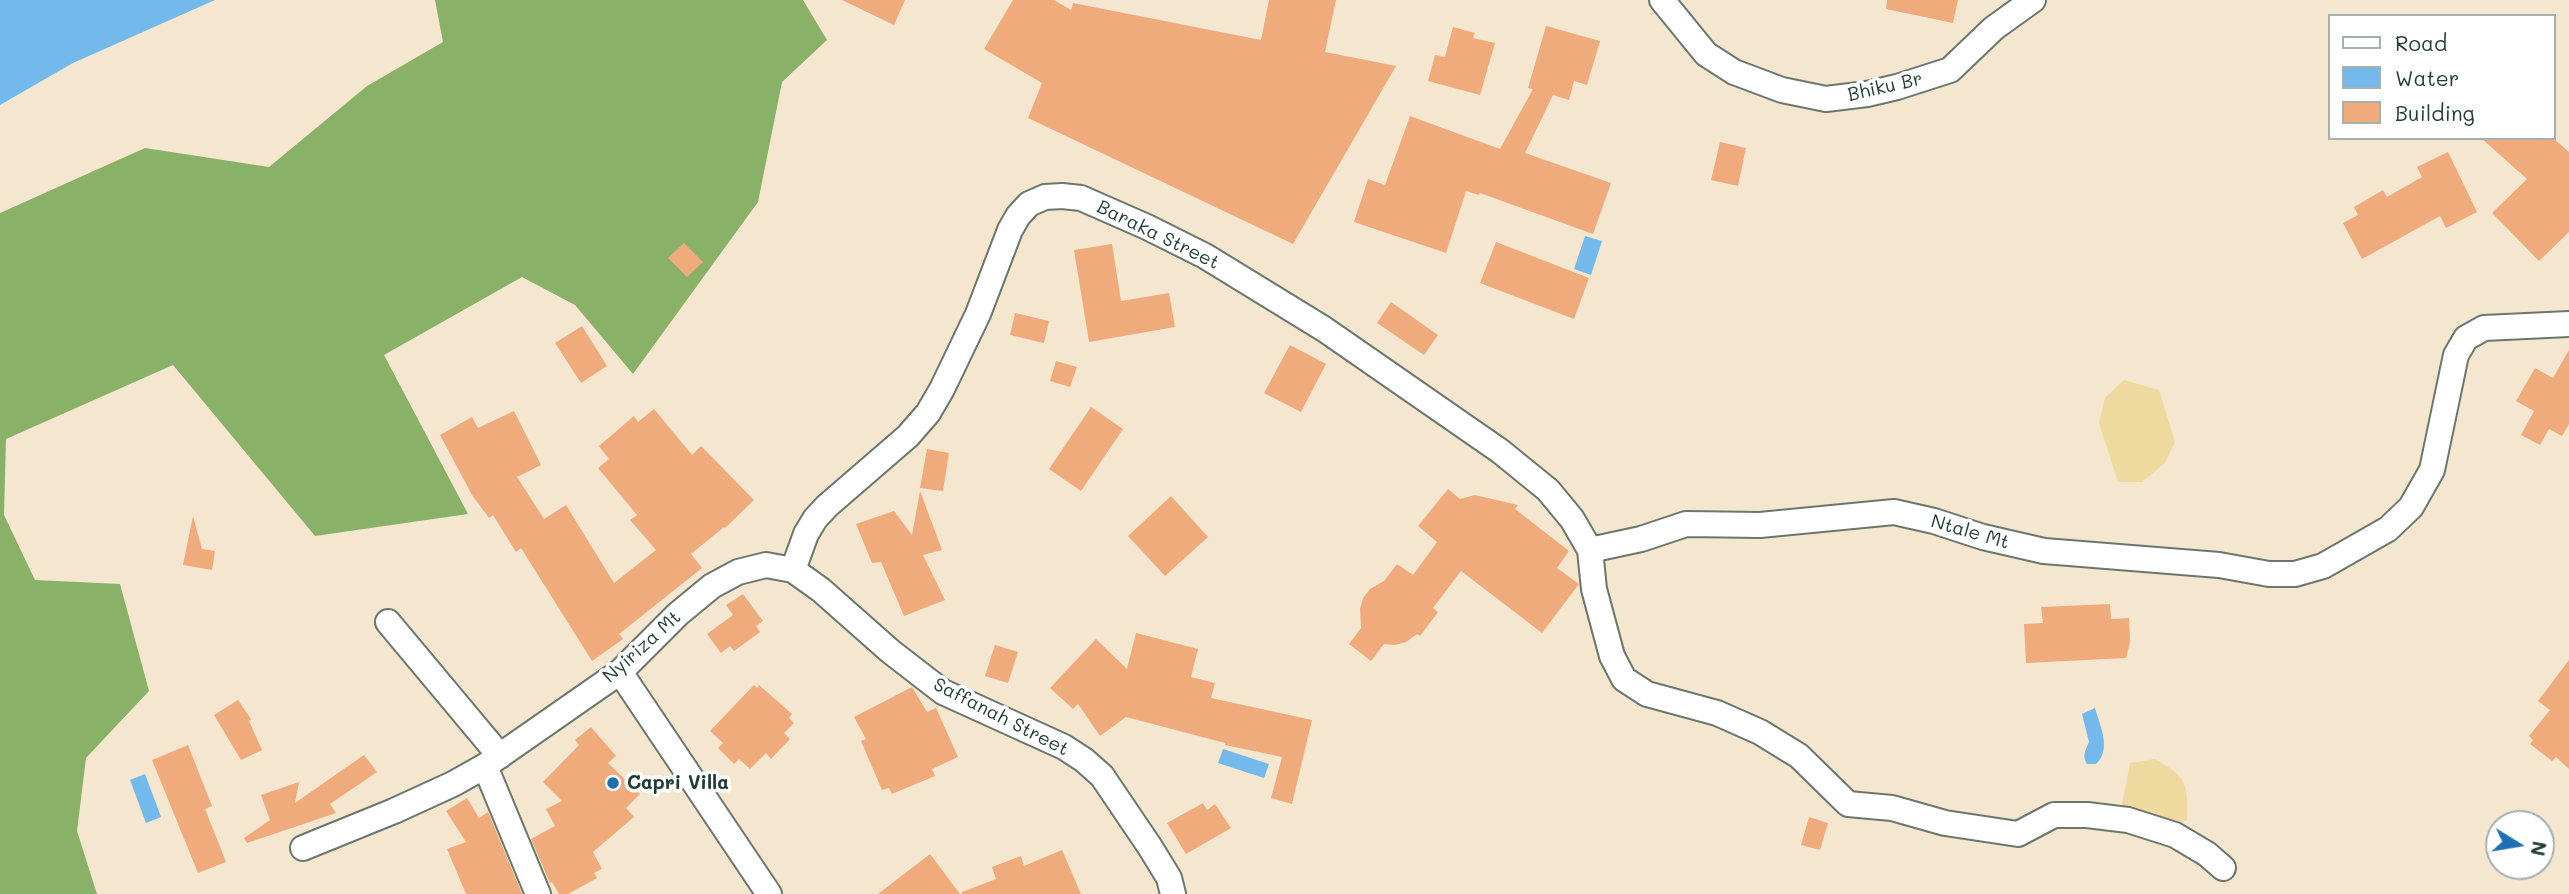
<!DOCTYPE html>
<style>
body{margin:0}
#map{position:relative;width:2569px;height:894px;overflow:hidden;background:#f5e6d0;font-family:Mali,sans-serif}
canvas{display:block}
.legend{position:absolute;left:2328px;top:14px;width:228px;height:126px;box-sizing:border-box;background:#fff;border:2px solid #a5b1ae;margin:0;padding:9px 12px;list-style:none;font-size:21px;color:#1f3d34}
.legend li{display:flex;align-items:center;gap:14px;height:35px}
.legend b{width:35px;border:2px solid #a5b1ae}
.north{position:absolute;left:2485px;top:810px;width:70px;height:70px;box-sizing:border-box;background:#fff;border:2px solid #a5b1ae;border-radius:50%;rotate:101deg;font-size:19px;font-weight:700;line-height:28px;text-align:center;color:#1f3d34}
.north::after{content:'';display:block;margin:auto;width:24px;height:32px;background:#1f6fb2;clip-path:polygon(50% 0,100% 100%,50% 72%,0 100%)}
</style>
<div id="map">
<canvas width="2569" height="894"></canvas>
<ul class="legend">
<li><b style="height:9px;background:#fff"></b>Road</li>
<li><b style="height:19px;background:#74b9eb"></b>Water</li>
<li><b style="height:19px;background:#f0ab7d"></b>Building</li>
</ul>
<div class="north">N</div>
</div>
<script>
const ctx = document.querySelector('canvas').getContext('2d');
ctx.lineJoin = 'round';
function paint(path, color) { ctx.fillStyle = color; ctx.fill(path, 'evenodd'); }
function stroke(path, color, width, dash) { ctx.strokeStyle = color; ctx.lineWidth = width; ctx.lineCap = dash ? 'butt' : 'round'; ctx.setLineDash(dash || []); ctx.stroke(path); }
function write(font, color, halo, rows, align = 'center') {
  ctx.font = font + ' Mali,sans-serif'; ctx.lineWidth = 7; ctx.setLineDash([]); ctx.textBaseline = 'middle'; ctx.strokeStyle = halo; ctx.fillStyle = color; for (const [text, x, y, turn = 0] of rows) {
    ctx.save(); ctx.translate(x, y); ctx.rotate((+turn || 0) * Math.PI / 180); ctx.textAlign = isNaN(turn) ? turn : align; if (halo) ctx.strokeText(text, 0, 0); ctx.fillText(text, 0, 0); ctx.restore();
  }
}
paint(new Path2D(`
 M 435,0 L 803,0 L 827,40 L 782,82 L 758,202 L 633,374 L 575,305 L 522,277 L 384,355 L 468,514 L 315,536 L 173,365 L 6,439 L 4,515 L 35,580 L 120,584 L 149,691 L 86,758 L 77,831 L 97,894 L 0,894 L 0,213 L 145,148 L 269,167 L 367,86 L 443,42 Z`), '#89b268');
paint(new Path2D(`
 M 2124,380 L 2159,390 L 2175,442 L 2165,463 L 2142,482 L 2118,482 L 2099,423 L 2105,398 Z
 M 2155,759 C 2187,777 2188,783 2187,820 L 2174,826 L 2121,810 L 2130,763 Z`), '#eeda9e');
paint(new Path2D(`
 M 0,0 L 215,0 L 73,63 L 0,105 Z
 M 1585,236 L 1602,241 L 1591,275 L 1574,269 Z
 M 2095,708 C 2100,725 2112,750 2096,764 L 2087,764 C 2082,756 2085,751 2089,742 L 2082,714 Z
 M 1223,749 L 1269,764 L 1264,778 L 1218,763 Z
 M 145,774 L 161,817 L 146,823 L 130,780 Z`), '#74b9eb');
paint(new Path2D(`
 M 842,0 L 905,0 L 894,25 Z
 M 1013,0 L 1054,0 L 1071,10 L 1073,3 L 1261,40 L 1269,0 L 1336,0 L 1325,52 L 1396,66 L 1293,244 L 1028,118 L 1042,83 L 984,49 Z
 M 1887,0 L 1958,0 L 1953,23 L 1886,9 Z
 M 1546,26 L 1600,41 L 1587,85 L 1574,81 L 1569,100 L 1553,95 L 1525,153 L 1611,183 L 1593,234 L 1480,193 L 1479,195 L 1466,191 L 1446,253 L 1354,222 L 1368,179 L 1385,185 L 1410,116 L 1500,149 L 1533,89 L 1528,88 Z
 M 1453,27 L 1475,33 L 1473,38 L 1495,43 L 1480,95 L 1428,81 L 1435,55 L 1445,57 Z
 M 2481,138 L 2553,138 L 2569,152 L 2569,232 L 2539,261 L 2492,213 L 2527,179 Z
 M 1720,142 L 1746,148 L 1738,186 L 1711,180 Z
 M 2448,152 L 2477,212 L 2446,228 L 2440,216 L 2362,259 L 2343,223 L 2358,215 L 2354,207 L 2383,190 L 2387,197 L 2422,177 L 2417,167 Z
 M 1496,242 L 1589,278 L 1574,319 L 1480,283 Z
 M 684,243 L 703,262 L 687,277 L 668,258 Z
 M 1112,244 L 1121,301 L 1169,293 L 1175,327 L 1089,342 L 1074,250 Z
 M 1391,302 L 1438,335 L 1424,355 L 1377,323 Z
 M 1015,313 L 1049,321 L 1044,343 L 1010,335 Z
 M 582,326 L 607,366 L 581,383 L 555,343 Z
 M 1290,345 L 1326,364 L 1301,412 L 1264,393 Z
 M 2569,350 L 2569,424 L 2562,436 L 2549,429 L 2540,445 L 2521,435 L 2534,411 L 2516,401 L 2535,368 L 2553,378 Z
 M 1056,361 L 1077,367 L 1070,387 L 1050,381 Z
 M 1091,407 L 1123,429 L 1081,491 L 1049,469 Z
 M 654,409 L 692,455 L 701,446 L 754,500 L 725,528 L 724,527 L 691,554 L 702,568 L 619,634 L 623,639 L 592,661 L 521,548 L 516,552 L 493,515 L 489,518 L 472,495 L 440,435 L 472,417 L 478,428 L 514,411 L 541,465 L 517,477 L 544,519 L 566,505 L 614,583 L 656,550 L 630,520 L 637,515 L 598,468 L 609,459 L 599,446 L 634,416 L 638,422 Z
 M 927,449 L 949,453 L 943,491 L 920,488 Z
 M 1448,489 L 1460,499 L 1475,495 L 1518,505 L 1515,509 L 1569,551 L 1557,568 L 1579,584 L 1542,633 L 1461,571 L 1433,608 L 1438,612 L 1420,636 L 1417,634 L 1406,642 L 1395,645 L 1384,644 L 1371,661 L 1349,644 L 1361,628 L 1360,609 L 1363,598 L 1370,589 L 1384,581 L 1397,564 L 1413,575 L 1437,542 L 1418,526 Z
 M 920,491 L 942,550 L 923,555 L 945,600 L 904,616 L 881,562 L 872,563 L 856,524 L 894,511 L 912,535 Z
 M 1171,496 L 1208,537 L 1165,576 L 1128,536 Z
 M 193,516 L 202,549 L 215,551 L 212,570 L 183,565 Z
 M 743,594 L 763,621 L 756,626 L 760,632 L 734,651 L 730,646 L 721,653 L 707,634 L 733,615 L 726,605 Z
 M 2110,604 L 2111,619 L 2129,618 L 2130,642 L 2126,658 L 2026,663 L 2024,624 L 2043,623 L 2041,607 Z
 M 1136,633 L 1198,649 L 1191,677 L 1215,683 L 1211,698 L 1312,720 L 1292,804 L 1271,798 L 1282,757 L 1225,745 L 1225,743 L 1126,717 L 1100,736 L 1078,704 L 1073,709 L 1050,688 L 1096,639 L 1127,669 Z
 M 995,645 L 1018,652 L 1008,683 L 985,676 Z
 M 2569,660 L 2569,769 L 2556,757 L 2552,761 L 2530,744 L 2533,740 L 2529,736 L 2550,710 L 2538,701 Z
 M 754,685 L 757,688 L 759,685 L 792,714 L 789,718 L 794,723 L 784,733 L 790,739 L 771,759 L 766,753 L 750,769 L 739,759 L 734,764 L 718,748 L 723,743 L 710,731 Z
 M 912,687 L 927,712 L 936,708 L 958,757 L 932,769 L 935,776 L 892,794 L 889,788 L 882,790 L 861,741 L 866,739 L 854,717 Z
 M 238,700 L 251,719 L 249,721 L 262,750 L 241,760 L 214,715 Z
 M 591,727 L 616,756 L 608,763 L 640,794 L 626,808 L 634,817 L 593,852 L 602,869 L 594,873 L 597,878 L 568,894 L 559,894 L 552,882 L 550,883 L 531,839 L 555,826 L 546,809 L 562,801 L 543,782 L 579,745 L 575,740 Z
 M 188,745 L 212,806 L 205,809 L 226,862 L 198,873 L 152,760 Z
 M 364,755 L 377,772 L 330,804 L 336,813 L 247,843 L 244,838 L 270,820 L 261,795 L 299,782 L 295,803 Z
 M 467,798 L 479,818 L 488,812 L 522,894 L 466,894 L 447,849 L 466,842 L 446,811 Z
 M 1203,803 L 1207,810 L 1215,804 L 1231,828 L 1186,854 L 1167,823 Z
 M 1809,817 L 1828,823 L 1820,850 L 1801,845 Z
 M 1062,850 L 1081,894 L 962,894 L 962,892 L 996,879 L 992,867 L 1021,856 L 1024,866 Z
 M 930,854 L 960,894 L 878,894 Z`), '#f0ab7d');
const minor = new Path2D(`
 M 1662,0 L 1706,54 L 1734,72 L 1782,90 L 1826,99 L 1867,94 L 1897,87 L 1950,70 L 1994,28 L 2033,0
 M 1590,550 L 1641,539 L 1686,524 L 1760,525 L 1894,512 L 1934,521 L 1983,537 L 2044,551 L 2219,565 L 2269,574 L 2295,574 L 2323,566 L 2388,529 L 2411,507 L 2432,470 L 2456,355 L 2466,338 L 2484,328 L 2569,324
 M 793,570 L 806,534 L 815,519 L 827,506 L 908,436 L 928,413 L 942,389 L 978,314 L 1010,230 L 1018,216 L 1029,204 L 1045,197 L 1062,196 L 1081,198 L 1147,227 L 1205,256 L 1324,329 L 1500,451 L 1548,490 L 1572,519 L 1590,550 L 1594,589 L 1612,656 L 1624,679 L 1647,694 L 1717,713 L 1760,732 L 1799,756 L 1848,804 L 1892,808 L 1945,823 L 2018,834 L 2054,815 L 2087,815 L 2128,820 L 2175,835 L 2207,854 L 2223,868
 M 388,622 L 500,756
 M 620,672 L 769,894
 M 485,766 L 538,894
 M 303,848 L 394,811 L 453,784 L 485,766 L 620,672 L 678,614 L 712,586 L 738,572 L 766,565 L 793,570 L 821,590 L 890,651 L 943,692 L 1064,747 L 1084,760 L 1102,776 L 1150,847 L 1169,878 L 1173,894`);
stroke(minor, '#6a786b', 28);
stroke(minor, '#fff', 24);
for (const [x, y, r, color] of [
 [613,783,7,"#1f6fb2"]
]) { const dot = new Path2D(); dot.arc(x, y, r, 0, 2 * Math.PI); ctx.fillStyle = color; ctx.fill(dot); stroke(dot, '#fff', 2.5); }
write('19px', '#1f3d34', '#fff', [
 ["Bhiku Br",1885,87,-13],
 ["Baraka Street",1158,235,26],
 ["Ntale Mt",1970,532,16],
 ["Nyiriza Mt",642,647,-42],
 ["Saffanah Street",1001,717,27]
]);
write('bold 19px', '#1f3d34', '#fff', [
 ["Capri Villa",627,783]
], 'left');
</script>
